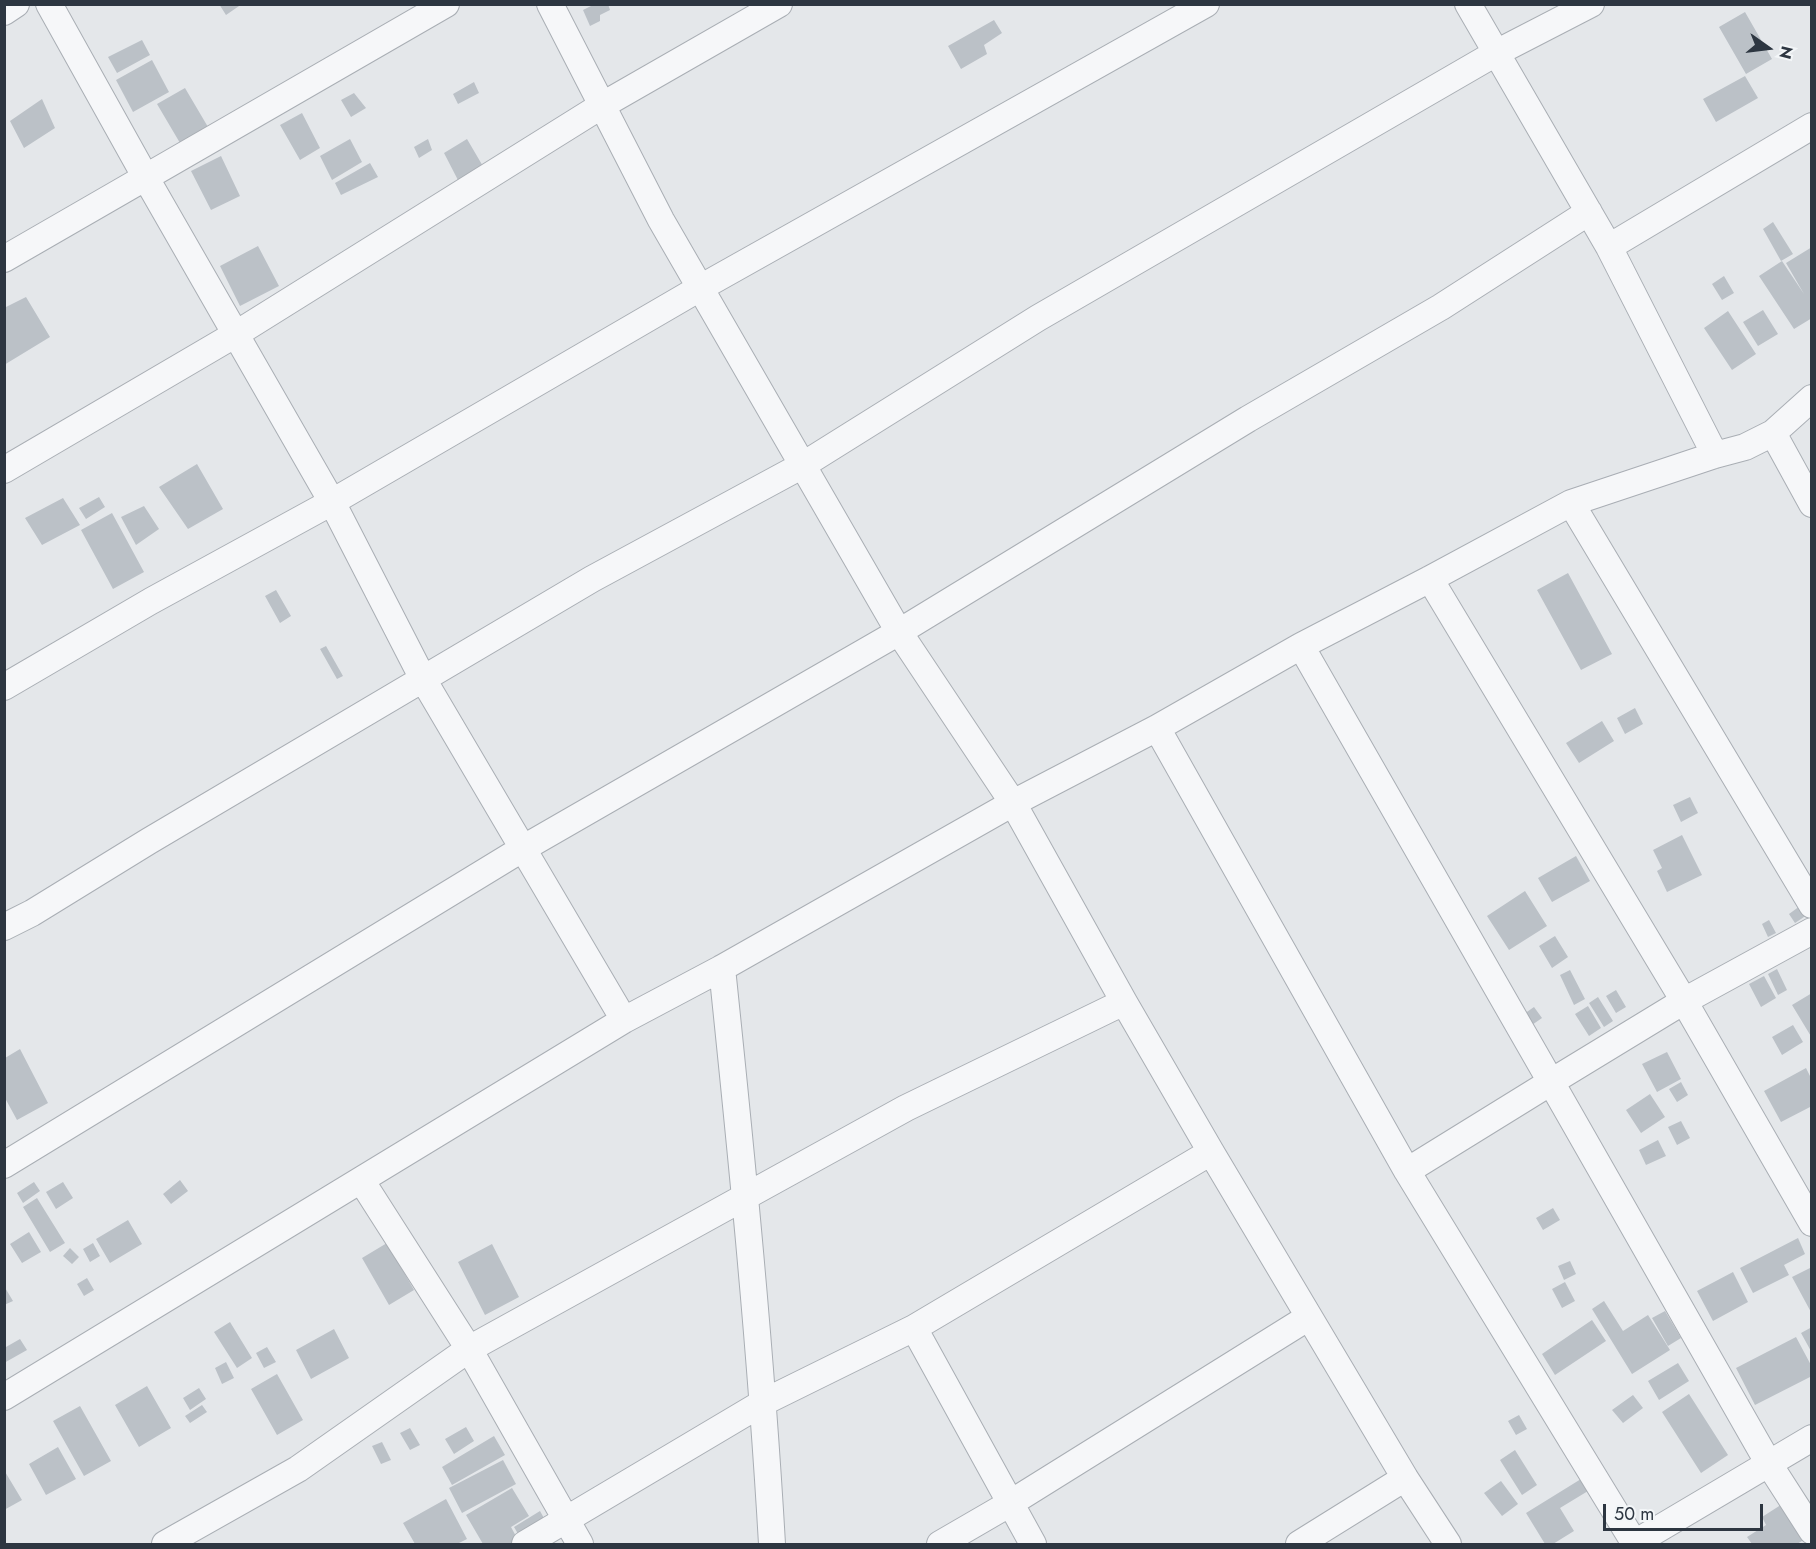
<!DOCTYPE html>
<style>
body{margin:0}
#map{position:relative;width:1816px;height:1549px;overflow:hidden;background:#e4e7ea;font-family:Jost,sans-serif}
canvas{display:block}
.frame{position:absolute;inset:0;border:6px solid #2d3641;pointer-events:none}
.north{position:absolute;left:1738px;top:18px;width:60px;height:60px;-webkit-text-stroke:4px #f3f6f8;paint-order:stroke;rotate:104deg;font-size:16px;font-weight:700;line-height:24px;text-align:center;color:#2d3641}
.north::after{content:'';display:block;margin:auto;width:21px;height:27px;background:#2d3641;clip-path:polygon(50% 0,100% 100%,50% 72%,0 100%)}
.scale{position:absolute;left:1603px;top:1504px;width:160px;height:27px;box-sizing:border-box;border:3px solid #2d3641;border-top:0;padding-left:8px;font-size:18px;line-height:21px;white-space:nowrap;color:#2d3641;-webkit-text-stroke:4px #f3f6f8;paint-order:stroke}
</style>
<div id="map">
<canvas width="1816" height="1549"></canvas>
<div class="frame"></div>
<div class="north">N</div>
<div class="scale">50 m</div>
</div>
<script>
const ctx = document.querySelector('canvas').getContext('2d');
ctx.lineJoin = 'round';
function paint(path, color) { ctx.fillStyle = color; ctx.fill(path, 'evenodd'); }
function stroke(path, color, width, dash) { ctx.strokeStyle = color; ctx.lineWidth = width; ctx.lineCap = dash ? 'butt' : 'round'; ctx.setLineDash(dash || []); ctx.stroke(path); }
paint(new Path2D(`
 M 219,4 L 242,4 L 226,15 Z
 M 595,4 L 608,4 L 610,10 L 600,15 L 600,21 L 590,26 L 583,10 Z
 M 1745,12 L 1772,59 L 1746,74 L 1719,27 Z
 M 994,20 L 1002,33 L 984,45 L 987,54 L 961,69 L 948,46 Z
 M 142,40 L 150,55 L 117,73 L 108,57 Z
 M 152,60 L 169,92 L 133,112 L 116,80 Z
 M 1745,76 L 1758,98 L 1716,122 L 1703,99 Z
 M 474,82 L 479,93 L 458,104 L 453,94 Z
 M 185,88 L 208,127 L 180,143 L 157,104 Z
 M 354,93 L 366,108 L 351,117 L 341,100 Z
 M 42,99 L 55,128 L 24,148 L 10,121 Z
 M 302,113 L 320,148 L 300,160 L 280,125 Z
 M 350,139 L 362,162 L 332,180 L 320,156 Z
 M 428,139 L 432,150 L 419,158 L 414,147 Z
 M 467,139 L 484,168 L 460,184 L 444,153 Z
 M 221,156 L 240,196 L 211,210 L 191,171 Z
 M 370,163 L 378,177 L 341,195 L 335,183 Z
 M 1773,222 L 1793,254 L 1781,261 L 1763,229 Z
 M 258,246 L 279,286 L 240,306 L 220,266 Z
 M 1812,247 L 1812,318 L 1794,329 L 1759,276 L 1782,261 L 1804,294 L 1786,263 Z
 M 1724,276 L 1734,293 L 1722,300 L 1712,284 Z
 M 26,297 L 50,337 L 4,365 L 4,308 Z
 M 1763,310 L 1778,334 L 1758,346 L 1743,322 Z
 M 1728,311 L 1756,354 L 1732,370 L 1704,328 Z
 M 197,464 L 223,509 L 188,529 L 159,487 Z
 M 99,497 L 105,507 L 86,519 L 79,508 Z
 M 63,498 L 80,525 L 42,545 L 25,518 Z
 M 144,506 L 159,529 L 136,545 L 121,517 Z
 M 112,513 L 144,572 L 113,589 L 81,530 Z
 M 1568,573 L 1612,654 L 1581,670 L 1537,590 Z
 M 276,590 L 291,616 L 280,623 L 265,596 Z
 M 326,646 L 343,676 L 337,679 L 320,649 Z
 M 1635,708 L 1643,724 L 1625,734 L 1617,718 Z
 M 1602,721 L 1614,741 L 1579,763 L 1566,743 Z
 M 1690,797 L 1698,813 L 1681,822 L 1673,805 Z
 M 1682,835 L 1702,875 L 1667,892 L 1657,871 L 1662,868 L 1653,850 Z
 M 1576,856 L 1590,881 L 1552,902 L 1538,878 Z
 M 1525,891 L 1547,926 L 1509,950 L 1487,916 Z
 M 1800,906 L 1807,915 L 1795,923 L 1789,914 Z
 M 1769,920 L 1776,933 L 1768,937 L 1762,924 Z
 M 1555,936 L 1568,957 L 1552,968 L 1539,946 Z
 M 1777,969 L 1787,990 L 1778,995 L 1768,974 Z
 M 1570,970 L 1585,999 L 1574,1005 L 1560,975 Z
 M 1764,976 L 1776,998 L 1761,1007 L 1749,984 Z
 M 1616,990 L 1626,1007 L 1616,1013 L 1606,996 Z
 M 1812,993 L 1812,1038 L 1792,1005 Z
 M 1598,997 L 1613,1021 L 1604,1027 L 1589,1003 Z
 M 1588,1006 L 1601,1028 L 1589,1036 L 1575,1014 Z
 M 1534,1007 L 1542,1018 L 1529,1027 L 1521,1016 Z
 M 1793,1025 L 1803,1042 L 1782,1055 L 1772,1037 Z
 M 20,1049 L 48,1103 L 17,1120 L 5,1098 L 5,1058 Z
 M 1667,1052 L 1681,1079 L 1657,1092 L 1642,1064 Z
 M 1806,1068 L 1812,1080 L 1812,1106 L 1781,1122 L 1764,1091 Z
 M 1681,1082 L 1688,1095 L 1677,1102 L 1669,1089 Z
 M 1650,1094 L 1665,1117 L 1641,1133 L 1626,1110 Z
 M 1681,1121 L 1690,1138 L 1677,1145 L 1668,1127 Z
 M 1658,1140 L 1666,1156 L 1646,1165 L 1639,1150 Z
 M 180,1180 L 188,1191 L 171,1204 L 163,1194 Z
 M 34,1182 L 40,1191 L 23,1203 L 17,1193 Z
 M 63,1182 L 73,1198 L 56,1209 L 46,1192 Z
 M 37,1198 L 65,1243 L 50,1252 L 23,1207 Z
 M 1553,1208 L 1560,1220 L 1543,1230 L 1536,1218 Z
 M 128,1220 L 142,1244 L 110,1263 L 96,1239 Z
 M 29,1232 L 41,1252 L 22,1263 L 10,1244 Z
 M 1798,1238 L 1805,1254 L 1784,1265 L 1789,1275 L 1753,1293 L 1740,1268 Z
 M 93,1243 L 100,1256 L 90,1262 L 83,1249 Z
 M 387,1243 L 414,1290 L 389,1305 L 362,1258 Z
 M 492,1244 L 519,1297 L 485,1315 L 458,1262 Z
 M 70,1248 L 79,1257 L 72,1264 L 63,1256 Z
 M 1570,1261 L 1576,1274 L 1564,1280 L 1558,1266 Z
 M 1812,1267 L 1812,1314 L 1792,1277 Z
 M 1733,1272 L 1748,1302 L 1713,1321 L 1697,1291 Z
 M 87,1278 L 94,1290 L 84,1296 L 77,1284 Z
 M 1565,1282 L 1575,1301 L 1562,1308 L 1552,1289 Z
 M 4,1286 L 13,1301 L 4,1305 Z
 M 1604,1301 L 1623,1331 L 1648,1315 L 1670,1350 L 1632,1374 L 1592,1309 Z
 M 1665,1311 L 1681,1338 L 1668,1346 L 1652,1318 Z
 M 1592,1320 L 1606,1341 L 1555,1375 L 1542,1354 Z
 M 230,1322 L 252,1358 L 237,1368 L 214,1332 Z
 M 1812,1327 L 1812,1353 L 1801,1333 Z
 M 334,1329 L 349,1358 L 311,1379 L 296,1350 Z
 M 1796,1337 L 1812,1367 L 1812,1376 L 1755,1405 L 1736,1368 Z
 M 20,1339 L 27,1350 L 4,1363 L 4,1344 L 6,1347 Z
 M 267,1347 L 276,1362 L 264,1368 L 256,1353 Z
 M 226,1362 L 234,1378 L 222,1384 L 215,1368 Z
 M 1678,1363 L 1689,1381 L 1659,1400 L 1648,1381 Z
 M 277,1374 L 303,1420 L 277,1435 L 251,1389 Z
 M 147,1386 L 171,1428 L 139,1447 L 115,1405 Z
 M 199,1388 L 206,1399 L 190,1410 L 183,1398 Z
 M 1689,1394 L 1728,1455 L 1701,1473 L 1662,1412 Z
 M 1633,1395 L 1643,1408 L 1623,1423 L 1612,1410 Z
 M 202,1405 L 207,1412 L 190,1423 L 185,1416 Z
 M 80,1406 L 111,1461 L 84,1476 L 53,1421 Z
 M 1519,1415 L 1527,1429 L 1516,1435 L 1508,1421 Z
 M 466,1427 L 474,1441 L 454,1454 L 445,1439 Z
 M 410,1428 L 420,1445 L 410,1450 L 400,1433 Z
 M 494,1436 L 505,1455 L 452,1485 L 442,1467 Z
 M 382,1442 L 391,1460 L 381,1464 L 372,1446 Z
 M 58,1447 L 76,1479 L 46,1495 L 29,1464 Z
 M 1515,1450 L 1537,1485 L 1522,1495 L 1500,1460 Z
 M 503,1460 L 516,1484 L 462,1513 L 449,1488 Z
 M 4,1470 L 22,1500 L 4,1510 Z
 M 1581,1479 L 1588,1491 L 1560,1508 L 1574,1531 L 1553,1544 L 1545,1544 L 1526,1513 Z
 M 1501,1481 L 1518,1504 L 1502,1516 L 1484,1493 Z
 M 512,1488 L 529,1516 L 511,1527 L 518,1540 L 511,1544 L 483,1544 L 466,1515 Z
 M 446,1499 L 467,1539 L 457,1544 L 415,1544 L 403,1523 Z
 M 1787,1501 L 1810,1536 L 1797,1544 L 1752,1544 L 1747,1537 L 1766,1525 L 1762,1517 Z
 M 540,1511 L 550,1529 L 524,1544 L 514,1527 Z`), '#bbc1c7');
const street = new Path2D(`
 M 49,4 L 146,178 L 332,502 L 423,679 L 624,1020
 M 550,4 L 661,220 L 899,632 L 1013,803 L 1124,1002 L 1211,1152 L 1405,1478 L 1448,1544
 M 1468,4 L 1609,247 L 1715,455
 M 4,12 L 16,4
 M 1609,247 L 1812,126
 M 4,259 L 446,4
 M 1773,433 L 1812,504
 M 4,470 L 236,334 L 601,106 L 779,4
 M 1571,503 L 1812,905
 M 1430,579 L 1684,1001 L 1812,1223
 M 1301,646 L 1551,1082 L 1407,1171
 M 4,687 L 151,601 L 332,502 L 700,288 L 1206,4
 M 1157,728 L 1407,1171 L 1635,1544
 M 4,927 L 32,913 L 149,841 L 592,579 L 803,465 L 1038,318 L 1496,53 L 1591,4
 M 1812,931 L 1684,1001 L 1551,1082 L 1769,1464 L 1812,1531
 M 722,968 C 742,1160 761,1352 772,1544
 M 4,1165 L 522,849 L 899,632 L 1248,419 L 1441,307 L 1589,212
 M 361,1180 L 469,1349 L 580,1544
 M 914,1328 L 1033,1544
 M 4,1397 L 624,1020 L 722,968 L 1013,803 L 1157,728 L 1301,646 L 1430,579 L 1571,503 L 1715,455 L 1745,447 L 1773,433 L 1812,398
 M 165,1544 L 298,1469 L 469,1349 L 906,1108 L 1124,1002
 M 525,1544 L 764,1402 L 914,1328 L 1211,1152
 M 940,1544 L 1009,1504 L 1309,1317
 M 1299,1544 L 1405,1478
 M 1633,1544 L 1812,1438`);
stroke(street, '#a9aeb4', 28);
stroke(street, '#f6f7f9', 26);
</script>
